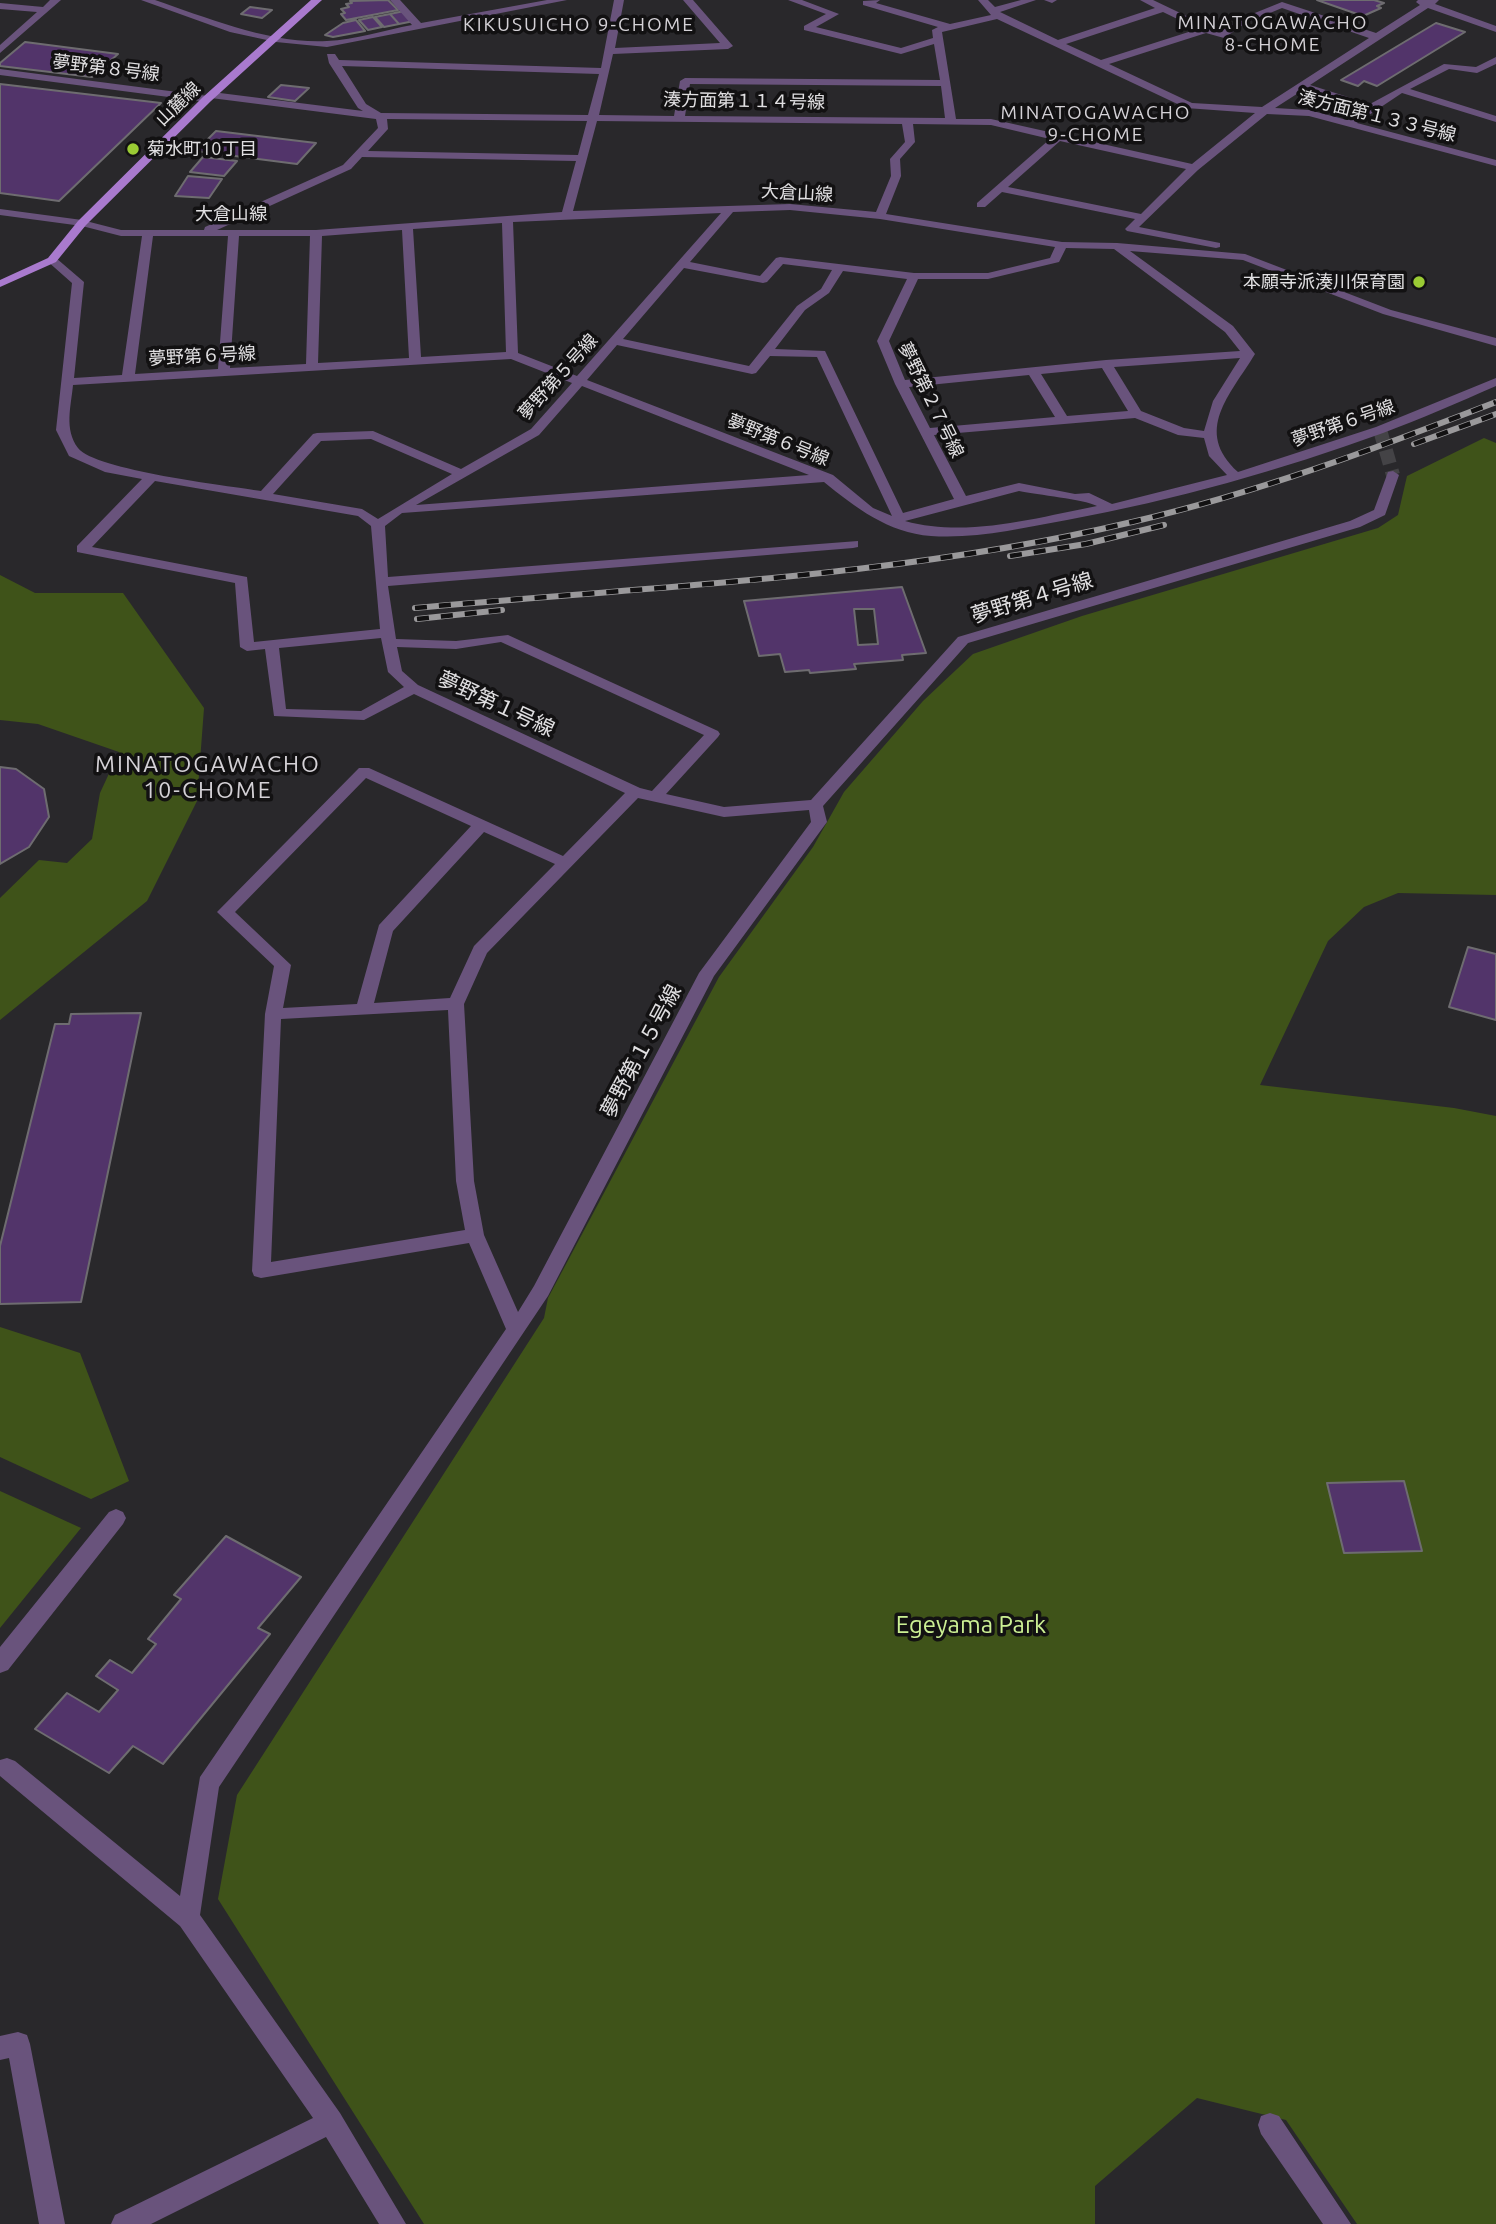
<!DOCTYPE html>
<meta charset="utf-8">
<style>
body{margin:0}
canvas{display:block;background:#29282b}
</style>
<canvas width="1496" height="2224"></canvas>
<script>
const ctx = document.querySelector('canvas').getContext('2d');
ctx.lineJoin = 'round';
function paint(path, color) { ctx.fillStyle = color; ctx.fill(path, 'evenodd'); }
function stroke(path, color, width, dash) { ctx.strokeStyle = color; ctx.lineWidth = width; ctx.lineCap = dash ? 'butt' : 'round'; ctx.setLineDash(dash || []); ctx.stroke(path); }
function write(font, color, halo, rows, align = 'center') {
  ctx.font = font + ' Ubuntu,"Noto Sans JP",sans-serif'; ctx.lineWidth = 7; ctx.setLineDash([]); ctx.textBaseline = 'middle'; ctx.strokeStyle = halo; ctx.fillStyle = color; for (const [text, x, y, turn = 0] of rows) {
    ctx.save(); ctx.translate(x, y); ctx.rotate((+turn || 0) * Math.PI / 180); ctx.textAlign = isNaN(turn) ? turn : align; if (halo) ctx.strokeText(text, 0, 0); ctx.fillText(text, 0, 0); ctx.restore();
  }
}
paint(new Path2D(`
 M 1484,438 L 1496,443 L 1496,895 L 1398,893 L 1364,907 L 1328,941 L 1260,1085 L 1454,1108 L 1496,1116 L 1496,2224 L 1357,2224 L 1286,2120 L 1197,2098 L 1095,2186 L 1095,2224 L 424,2224 L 218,1899 L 237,1795 L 544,1318 L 548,1298 L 719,977 L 813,847 L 844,792 L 923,701 L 973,654 L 1082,616 L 1378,528 L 1398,515 L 1407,476 Z
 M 0,575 L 35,593 L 123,593 L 204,708 L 197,801 L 147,901 L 0,1020 L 0,898 L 39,860 L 67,863 L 92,839 L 100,793 L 119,752 L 38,724 L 0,720 Z
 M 0,1327 L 80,1353 L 129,1481 L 91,1499 L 0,1457 Z
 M 0,1491 L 81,1528 L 0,1628 Z`), '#3f5319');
const building = new Path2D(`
 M 388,0 L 398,10 L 346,20 L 341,14 L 345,13 L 341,9 L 349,7 L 346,4 L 352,3 L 350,1 Z
 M 1317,0 L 1374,0 L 1384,3 L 1377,6 L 1381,8 L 1363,16 Z
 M 250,7 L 272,10 L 262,18 L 241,14 Z
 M 404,11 L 414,21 L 399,24 L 390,14 Z
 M 390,14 L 399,24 L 384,27 L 375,17 Z
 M 373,17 L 382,27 L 368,30 L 359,20 Z
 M 356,20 L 365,31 L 333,37 L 325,35 L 343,23 Z
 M 1436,23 L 1465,32 L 1377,86 L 1364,81 L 1358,86 L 1341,80 Z
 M 25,42 L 118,54 L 92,77 L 0,66 L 0,63 Z
 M 0,84 L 161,103 L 59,201 L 0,193 Z
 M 281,85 L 309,88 L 295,101 L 268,97 Z
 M 216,131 L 316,143 L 297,164 L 196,151 Z
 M 203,157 L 237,161 L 224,176 L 190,172 Z
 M 188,176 L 222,179 L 209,198 L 175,196 Z
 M 902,587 L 926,653 L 902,655 L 903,660 L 854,664 L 856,669 L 810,673 L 809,670 L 785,672 L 780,654 L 759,656 L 744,601 ZM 854,609 L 874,609 L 878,644 L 858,645 Z
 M 0,767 L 16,769 L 44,789 L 49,817 L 29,847 L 0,864 Z
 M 1468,947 L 1496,954 L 1496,1020 L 1449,1007 Z
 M 141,1013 L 81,1302 L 0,1304 L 0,1246 L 55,1024 L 69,1024 L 71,1014 Z
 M 1404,1481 L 1422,1551 L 1344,1553 L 1327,1483 Z
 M 226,1536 L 301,1577 L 258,1628 L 270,1634 L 163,1764 L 133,1746 L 109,1773 L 35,1729 L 67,1693 L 99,1712 L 118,1690 L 96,1676 L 110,1660 L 132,1673 L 156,1644 L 148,1639 L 181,1599 L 174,1595 Z`);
paint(building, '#52346a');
stroke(building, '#6e6c70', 2);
stroke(new Path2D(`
 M 1380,430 L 1393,475`), '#444346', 14, [14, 7]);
paint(new Path2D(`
 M 50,0 L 61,0 L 0,53 L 0,45 L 37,12 L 0,9 L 0,3 L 43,7 Z
 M 141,0 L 155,0 C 208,18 270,44 327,41 C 355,40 385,30 412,25 L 390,0 L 400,0 L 421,23 L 547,0 L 567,0 L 327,47 L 276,42 L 230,32 Z
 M 614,0 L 624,0 L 615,48 L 720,43 L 683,0 L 693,0 L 733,46 L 728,49 L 613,54 L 599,115 L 674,116 L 680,81 L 685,78 L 940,80 L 934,44 L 901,54 L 804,30 L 804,26 L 826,14 L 788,0 L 802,0 L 839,14 L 816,27 L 901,48 L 933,38 L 932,30 L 938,27 L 863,5 L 863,1 L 880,0 L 876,3 L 950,24 L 991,15 L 978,0 L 988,0 L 995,7 L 1021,0 L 1036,0 L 1000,12 L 1058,40 L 1155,8 L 1140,0 L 1153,0 L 1220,32 L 1240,19 L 1282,2 L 1376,33 L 1420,5 L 1416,2 L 1418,0 L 1439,0 L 1435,4 L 1496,26 L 1496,32 L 1428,8 L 1310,85 L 1370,104 L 1444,64 L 1476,67 L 1496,57 L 1496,64 L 1477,73 L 1449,69 L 1410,89 L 1496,116 L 1496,122 L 1402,93 L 1357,123 L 1496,160 L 1496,166 L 1309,116 L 1267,114 L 1198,170 L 1139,227 L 1220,243 L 1220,247 L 1216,248 L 1127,231 L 1125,229 L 1135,219 L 1002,192 L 985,207 L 977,207 L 977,203 L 1050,139 L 991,125 L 913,124 L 915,142 L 900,159 L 901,176 L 886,214 L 1062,242 L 1117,243 L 1245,254 L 1391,310 L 1496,338 L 1496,346 L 1383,314 L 1243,260 L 1130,251 L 1233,326 L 1255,354 C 1230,395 1193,431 1238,472 L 1376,427 L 1496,378 L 1496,386 C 1459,402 1421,419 1383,433 C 1281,470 1175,500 1067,520 C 1022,528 977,539 931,536 C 888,533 855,507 824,482 L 402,513 L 385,526 L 388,577 L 858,541 L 858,547 L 853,548 L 388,586 L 396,639 L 456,641 L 508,635 L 718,731 L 720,734 L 718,737 L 666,794 L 724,807 L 811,800 L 958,637 L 1350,521 L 1374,510 L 1388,472 L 1393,471 L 1399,475 L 1385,515 L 1360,527 L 968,643 L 823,806 L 827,822 L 714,976 L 548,1296 L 219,1787 L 200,1915 L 340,2113 L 406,2224 L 379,2224 L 326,2137 L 151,2224 L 111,2224 L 115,2215 L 313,2118 L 180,1926 L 0,1776 L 0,1760 L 7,1758 L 15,1761 L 180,1896 L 200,1777 L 506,1329 L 469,1243 L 261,1278 L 254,1276 L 252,1271 L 265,1014 L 274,966 L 217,912 L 359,768 L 369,768 L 563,856 L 625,793 L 414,694 L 364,720 L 274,716 L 265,649 L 247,651 L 240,647 L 235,583 L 77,552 L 77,546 L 142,479 L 105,472 L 69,456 L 56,430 L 72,283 L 46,260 L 56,258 L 84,282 L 74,378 L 122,375 L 142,236 L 121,236 L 82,226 L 0,215 L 0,209 L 82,220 L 121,230 L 204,230 L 205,227 L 343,165 L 378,128 L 376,119 L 211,98 L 207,102 L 0,75 L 0,69 L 208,96 L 212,92 L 363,111 L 358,108 L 329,63 L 327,54 L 335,54 L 339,60 L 601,68 ZM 1282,8 L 1369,38 L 1262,107 L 1192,103 L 1109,64 L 1206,33 L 1224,38 L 1246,23 ZM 1163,12 L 1198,29 L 1101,60 L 1066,44 ZM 997,19 L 1186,108 L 1255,113 L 1192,164 L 991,119 L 956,119 L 942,32 ZM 342,66 L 599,74 L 588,115 L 381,113 L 366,104 ZM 690,84 L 941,86 L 945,118 L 685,116 ZM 1303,90 L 1364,108 L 1347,120 L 1309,110 L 1275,108 ZM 387,119 L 587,121 L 578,155 L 368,151 L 388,129 ZM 597,121 L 902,124 L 905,142 L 890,159 L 891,176 L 876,212 L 790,204 L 573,211 ZM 1060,141 L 1186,169 L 1141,214 L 1008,187 ZM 362,157 L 576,161 L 562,212 L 316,230 L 217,230 L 351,169 ZM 790,210 L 880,219 L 1055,247 L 1050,258 L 988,273 L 914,273 L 780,257 L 776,258 L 760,276 L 690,262 L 733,212 ZM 721,213 L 577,376 L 518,353 L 513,222 ZM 502,223 L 506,352 L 421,357 L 413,229 ZM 402,230 L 409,358 L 318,363 L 322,236 ZM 153,236 L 228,236 L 218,369 L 135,374 ZM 239,236 L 310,236 L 306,364 L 230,368 ZM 1066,248 L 1114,249 L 1225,332 L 1240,351 L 1106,360 L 905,380 L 889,341 L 918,279 L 988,279 L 1059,262 ZM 783,264 L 832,270 L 821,289 L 797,306 L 749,366 L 623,339 L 684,268 L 763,283 L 767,282 ZM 843,271 L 907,279 L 877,341 L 895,384 L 954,499 L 903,513 L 825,351 L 775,349 L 805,310 L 829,293 ZM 617,345 L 752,374 L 756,373 L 770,356 L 817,357 L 892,516 L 873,508 L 833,475 L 587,380 ZM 1240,358 L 1213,401 L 1204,431 L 1184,428 L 1141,411 L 1114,367 ZM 511,359 L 572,383 L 531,429 L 461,469 L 373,431 L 317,433 L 313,434 L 261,491 C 229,486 94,470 78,448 C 64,429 71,407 73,385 ZM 1102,368 L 1128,411 L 1067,416 L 1041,374 ZM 1029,375 L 1055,417 L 930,428 L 909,387 ZM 582,386 L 809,475 L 416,505 L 539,435 ZM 1135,418 L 1178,435 L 1204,438 L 1209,456 L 1227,475 L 1112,504 L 1089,493 L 1075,494 L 1019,483 L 966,496 L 934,435 ZM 371,439 L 452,474 L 378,519 L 362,509 L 273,494 L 321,441 ZM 155,481 L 358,516 L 371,526 L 380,629 L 254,642 L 247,577 L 92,547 ZM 1019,491 C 1038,495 1083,499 1097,506 C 1035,518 967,538 905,521 ZM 381,638 L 388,672 L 404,687 L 361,711 L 286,709 L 279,648 ZM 501,642 L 704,735 L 652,791 L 640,788 L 418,685 L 402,671 L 397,647 L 456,649 ZM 366,778 L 471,826 L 379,925 L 357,1004 L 283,1008 L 291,965 L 235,912 ZM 638,798 L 724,817 L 809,810 L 811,822 L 699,973 L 534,1286 L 518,1312 L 484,1235 L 474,1181 L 464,1004 L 487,953 ZM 484,832 L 555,864 L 474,946 L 450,998 L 374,1003 L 393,931 ZM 448,1010 L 456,1181 L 465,1230 L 271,1262 L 281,1019 Z
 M 1044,0 L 1057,0 L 1052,3 Z
 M 116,1509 L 123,1512 L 126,1518 L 123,1524 L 8,1670 L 0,1673 L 0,1647 L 109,1512 Z
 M 18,2032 L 27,2035 L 30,2044 L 65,2224 L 39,2224 L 9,2058 L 0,2060 L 0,2036 Z
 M 1270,2113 L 1279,2116 L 1351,2224 L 1323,2224 L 1261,2134 L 1258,2125 L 1261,2116 Z`), '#69537c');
paint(new Path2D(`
 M 311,0 L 322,0 L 211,101 L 86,225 L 56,262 L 0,287 L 0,280 L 48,258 L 78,221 L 203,97 Z`), '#a97ace');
const rail = new Path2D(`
 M 1414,444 L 1496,414
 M 1010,556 L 1086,544 L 1164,525
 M 415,608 C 654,586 898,578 1132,522 C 1257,493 1377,448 1496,402
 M 417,619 L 502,610`);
stroke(rail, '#9a999b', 6);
stroke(rail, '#121112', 4.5, [12]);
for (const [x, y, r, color] of [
 [133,149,7,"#9acb34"],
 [1419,282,7,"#9acb34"]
]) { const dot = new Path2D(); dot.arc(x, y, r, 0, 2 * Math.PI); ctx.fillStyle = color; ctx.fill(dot); stroke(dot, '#121112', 2.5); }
write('18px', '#e0dfe1', '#121112', [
 ["夢野第８号線",106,68,7],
 ["湊方面第１１４号線",744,101,1],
 ["山麓線",178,104,-44],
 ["湊方面第１３３号線",1377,116,14],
 ["大倉山線",797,193,3],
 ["大倉山線",231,214],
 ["夢野第６号線",202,356,-3],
 ["夢野第５号線",558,377,-48],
 ["夢野第２７号線",931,400,64],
 ["夢野第６号線",1343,423,-19],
 ["夢野第６号線",778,440,22]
]);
write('18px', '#e0dfe1', '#121112', [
 ["菊水町10丁目",147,149],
 ["本願寺派湊川保育園",1405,282,"right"]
], 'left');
ctx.letterSpacing = '2px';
write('19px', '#d4d1d6', '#121112', [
 ["MINATOGAWACHO",1273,23],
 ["8-CHOME",1273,45],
 ["KIKUSUICHO 9-CHOME",579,25],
 ["MINATOGAWACHO",1096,113],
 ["9-CHOME",1096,135]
]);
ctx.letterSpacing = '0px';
write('21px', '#e0dfe1', '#121112', [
 ["夢野第４号線",1032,598,-17],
 ["夢野第１号線",496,704,25],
 ["夢野第１５号線",641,1051,-62]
]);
ctx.letterSpacing = '2px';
write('23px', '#d4d1d6', '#121112', [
 ["MINATOGAWACHO",208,764],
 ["10-CHOME",208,790]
]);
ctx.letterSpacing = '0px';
write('24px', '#ccf094', '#121112', [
 ["Egeyama Park",971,1625]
]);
</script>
